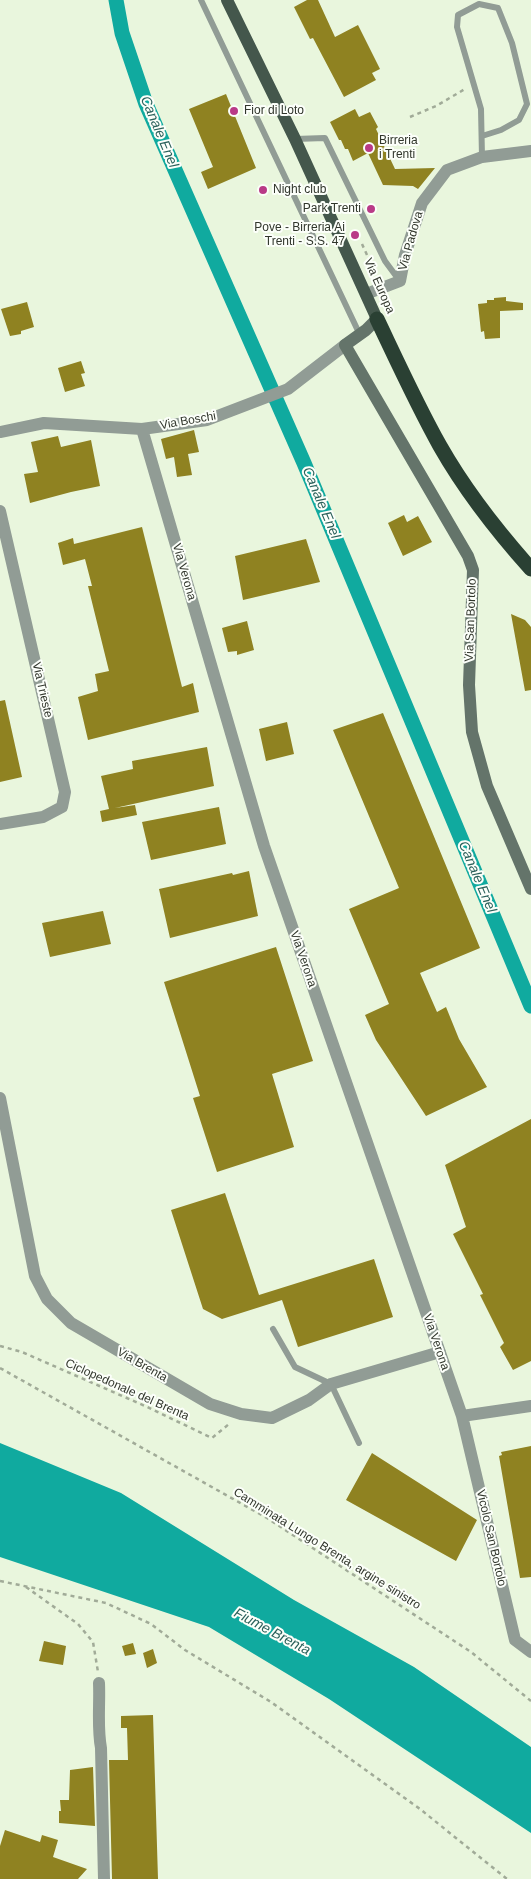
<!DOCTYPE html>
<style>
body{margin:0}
canvas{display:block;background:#e9f6dd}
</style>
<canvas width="531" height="1879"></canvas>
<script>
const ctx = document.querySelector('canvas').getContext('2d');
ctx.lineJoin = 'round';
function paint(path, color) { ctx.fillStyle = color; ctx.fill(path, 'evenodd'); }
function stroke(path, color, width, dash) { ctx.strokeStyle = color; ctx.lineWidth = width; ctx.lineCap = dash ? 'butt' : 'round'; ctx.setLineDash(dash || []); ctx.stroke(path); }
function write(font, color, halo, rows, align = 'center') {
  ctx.font = font + ' Helvetica,sans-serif'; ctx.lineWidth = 4; ctx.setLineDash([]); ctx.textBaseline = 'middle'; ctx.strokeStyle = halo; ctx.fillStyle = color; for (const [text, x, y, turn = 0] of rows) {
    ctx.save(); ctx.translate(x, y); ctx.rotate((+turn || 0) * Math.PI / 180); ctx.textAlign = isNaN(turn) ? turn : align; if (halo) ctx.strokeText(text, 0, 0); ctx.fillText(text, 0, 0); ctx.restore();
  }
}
paint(new Path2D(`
 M 0,1443 L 121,1493 L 294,1600 L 414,1667 L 531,1747 L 531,1833 L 329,1699 L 209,1627 L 0,1557 Z`), '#10aa9f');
stroke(new Path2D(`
 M 116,0 L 122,33 L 146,104 L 304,463 L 531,1006`), '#10aa9f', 15);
paint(new Path2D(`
 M 307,0 L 318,0 L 335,37 L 358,25 L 380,69 L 372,73 L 376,80 L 344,97 L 313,38 L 310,39 L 294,7 Z
 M 226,94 L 256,168 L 208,189 L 201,172 L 213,167 L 189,109 Z
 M 355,109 L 359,117 L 370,112 L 378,127 L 376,129 L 395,169 L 435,168 L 418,189 L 413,186 L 383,185 L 368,153 L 353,161 L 348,149 L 345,149 L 341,140 L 339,140 L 330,122 Z
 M 506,297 L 506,301 L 523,303 L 523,310 L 500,311 L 500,338 L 485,339 L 484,331 L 481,332 L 478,304 L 487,303 L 487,300 L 494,300 L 494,298 Z
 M 27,302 L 34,327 L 21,331 L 21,334 L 10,336 L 1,309 Z
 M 81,361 L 85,373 L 81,374 L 85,386 L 65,392 L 58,368 Z
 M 194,430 L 199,452 L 188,454 L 192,475 L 177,477 L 174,457 L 166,459 L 161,439 Z
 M 58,436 L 61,447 L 91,440 L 100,486 L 71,492 L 30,503 L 24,474 L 38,472 L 31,442 Z
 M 404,515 L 407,522 L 418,516 L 432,542 L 403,556 L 388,523 Z
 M 142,527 L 182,687 L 193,683 L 199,712 L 88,740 L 78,697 L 98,691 L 95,674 L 109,671 L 88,586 L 92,586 L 85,559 L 63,565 L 58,543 L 73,538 L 74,544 Z
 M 306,539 L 320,582 L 243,600 L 235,556 Z
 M 511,614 L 525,620 L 531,627 L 531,690 L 525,691 Z
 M 247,621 L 254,650 L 237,655 L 237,651 L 228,652 L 222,628 Z
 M 5,700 L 22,777 L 0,782 L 0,701 Z
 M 383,713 L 480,948 L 420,973 L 437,1012 L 446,1007 L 459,1039 L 487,1087 L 426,1116 L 376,1040 L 365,1015 L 389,1004 L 349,909 L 399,888 L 333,730 Z
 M 287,722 L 294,754 L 266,761 L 259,729 Z
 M 207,747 L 214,786 L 115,808 L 135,805 L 137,815 L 102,822 L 100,811 L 109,809 L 101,776 L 133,769 L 132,761 Z
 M 219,807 L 226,844 L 151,860 L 142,822 Z
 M 249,871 L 258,916 L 170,938 L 159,889 L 232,873 L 233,875 Z
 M 103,911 L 111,944 L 50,957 L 42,923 Z
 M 276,947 L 313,1061 L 272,1074 L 294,1147 L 217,1172 L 193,1098 L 200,1096 L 164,982 Z
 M 531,1119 L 531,1361 L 513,1370 L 500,1347 L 504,1343 L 480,1295 L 483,1294 L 453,1234 L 466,1227 L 445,1165 Z
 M 225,1193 L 259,1295 L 374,1259 L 393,1317 L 298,1347 L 282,1300 L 222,1319 L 203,1309 L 171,1210 Z
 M 531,1446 L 531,1577 L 520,1578 L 499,1456 L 502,1455 L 501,1452 Z
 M 372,1453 L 477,1520 L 456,1561 L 346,1500 Z
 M 44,1641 L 66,1646 L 63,1665 L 39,1661 Z
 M 133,1643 L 136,1654 L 125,1656 L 122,1646 Z
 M 153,1649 L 157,1663 L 147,1668 L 143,1653 Z
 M 153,1715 L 158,1879 L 112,1879 L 109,1760 L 128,1760 L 127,1728 L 121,1728 L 121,1716 Z
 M 93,1767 L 95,1826 L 59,1823 L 59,1811 L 61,1811 L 60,1800 L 69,1800 L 70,1770 Z
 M 5,1830 L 40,1842 L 42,1835 L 58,1840 L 53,1857 L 87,1869 L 78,1879 L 0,1879 L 0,1846 Z`), '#8f8221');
stroke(new Path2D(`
 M 410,117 L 436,106 L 465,89
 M 362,244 L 373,268 L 377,266
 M 0,1346 L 22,1352 L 145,1406 L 212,1438 L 229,1424
 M 0,1368 L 267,1518 L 471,1652 L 531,1701
 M 0,1581 L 106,1603 L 151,1624 L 185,1650 L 271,1702 L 420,1809 L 507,1879
 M 26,1587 L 78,1624 L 93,1642 L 98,1672`), '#a1ab98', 2.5, [4, 4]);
stroke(new Path2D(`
 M 201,0 L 360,335
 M 482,136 L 501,130 L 519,120 L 527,104 L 512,43 L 498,8 L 479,4 L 458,15 L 457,27 L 481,109 L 482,157
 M 295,139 L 325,138 L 385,261 L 399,280
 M 273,1329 L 295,1367 L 331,1384 L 359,1443`), '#919c95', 6);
stroke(new Path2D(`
 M 366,294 L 400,281 L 405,255 L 422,203 L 447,170 L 482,157 L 531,151
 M 142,429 L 264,846 L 462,1416 L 531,1406
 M 0,432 L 44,423 L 142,429 L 207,420 L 288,389 L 345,345
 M 0,511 L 65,792 L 62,807 L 43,817 L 0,824
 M 0,1098 L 35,1276 L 47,1299 L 71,1323 L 210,1404 L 241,1414 L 272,1418 L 309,1400 L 331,1384 L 440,1352
 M 462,1416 L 515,1640 L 531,1652
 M 99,1683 C 100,1704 97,1727 101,1748 L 104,1879`), '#919c95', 12);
stroke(new Path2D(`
 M 377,319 L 366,330 L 345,345 L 468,556 L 473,570 L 469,685 L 472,732 L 487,786 L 531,889`), '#64746a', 12);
stroke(new Path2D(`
 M 227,0 L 295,139 L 377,319`), '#44574c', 12);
stroke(new Path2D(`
 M 377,319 C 397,361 417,405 440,446 C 465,490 497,531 531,569`), '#2a4033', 15);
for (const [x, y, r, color] of [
 [234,111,5,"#b93a87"],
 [369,148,5,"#b93a87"],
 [263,190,5,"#b93a87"],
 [371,209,5,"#b93a87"],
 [355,235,5,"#b93a87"]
]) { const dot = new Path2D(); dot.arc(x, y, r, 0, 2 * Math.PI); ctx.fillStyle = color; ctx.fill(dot); stroke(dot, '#fcfffa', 2); }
write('12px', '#31362c', '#fcfffa', [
 ["Fior di Loto",244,111],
 ["Birreria",379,141],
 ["i Trenti",379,155],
 ["Night club",273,190],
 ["Park Trenti",361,209,"right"],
 ["Pove - Birreria Ai",345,228,"right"],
 ["Trenti - S.S. 47",345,242,"right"]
], 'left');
write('12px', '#31362c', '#fcfffa', [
 ["Via Padova",411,241,-74],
 ["Via Europa",379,286,66],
 ["Via Boschi",188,421,-10],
 ["Via Verona",184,572,74],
 ["Via San Bortolo",471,620,-88],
 ["Via Trieste",42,690,77],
 ["Via Verona",303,959,71],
 ["Via Verona",436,1342,71],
 ["Via Brenta",142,1365,30],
 ["Ciclopedonale del Brenta",127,1390,24],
 ["Vicolo San Bortolo",491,1538,77],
 ["Camminata Lungo Brenta, argine sinistro",327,1549,32]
]);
write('italic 14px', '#2b615b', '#fcfffa', [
 ["Canale Enel",159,132,67],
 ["Canale Enel",321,503,67],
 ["Canale Enel",477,877,67],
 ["Fiume Brenta",272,1632,28]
]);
</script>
